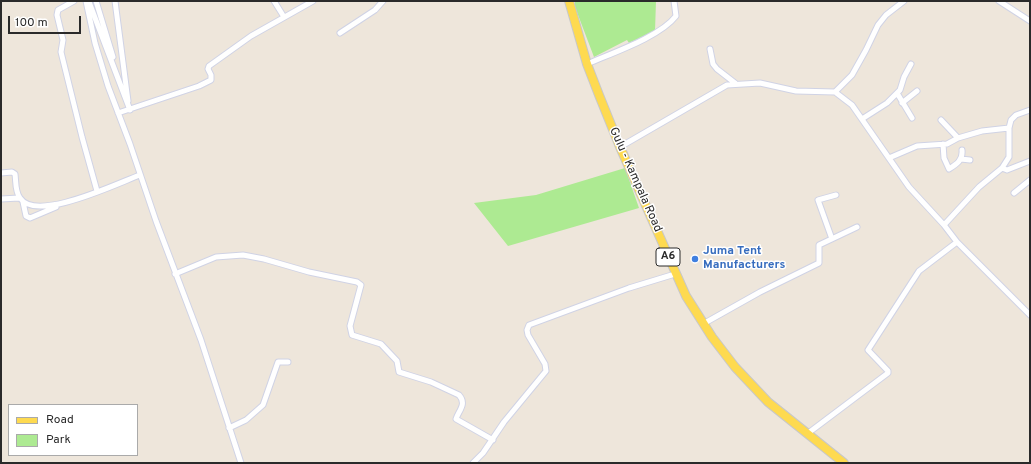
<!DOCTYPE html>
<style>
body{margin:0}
#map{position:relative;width:1031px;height:464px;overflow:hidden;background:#eee6db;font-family:Overpass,sans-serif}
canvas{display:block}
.frame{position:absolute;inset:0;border:2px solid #2a2a2a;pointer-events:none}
.legend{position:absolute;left:8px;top:404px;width:130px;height:52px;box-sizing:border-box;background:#fff;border:1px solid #aaa;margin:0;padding:5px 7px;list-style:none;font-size:12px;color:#2a2a2a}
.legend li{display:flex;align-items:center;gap:8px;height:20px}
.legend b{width:20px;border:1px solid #aaa}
.scale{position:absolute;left:8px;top:16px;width:73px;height:18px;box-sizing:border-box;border:2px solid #2a2a2a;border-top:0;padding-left:5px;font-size:12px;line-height:14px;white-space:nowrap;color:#2a2a2a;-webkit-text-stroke:3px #fff;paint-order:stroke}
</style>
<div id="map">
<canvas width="1031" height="464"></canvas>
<div class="frame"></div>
<ul class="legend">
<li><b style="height:5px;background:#feda50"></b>Road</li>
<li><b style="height:11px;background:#adea92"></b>Park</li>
</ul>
<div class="scale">100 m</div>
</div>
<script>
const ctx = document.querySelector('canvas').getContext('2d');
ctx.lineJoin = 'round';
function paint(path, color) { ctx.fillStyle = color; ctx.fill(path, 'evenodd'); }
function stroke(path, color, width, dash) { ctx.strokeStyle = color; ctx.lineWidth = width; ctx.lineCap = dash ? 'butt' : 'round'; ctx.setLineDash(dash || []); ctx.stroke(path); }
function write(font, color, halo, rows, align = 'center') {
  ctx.font = font + ' Overpass,sans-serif'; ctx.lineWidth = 3; ctx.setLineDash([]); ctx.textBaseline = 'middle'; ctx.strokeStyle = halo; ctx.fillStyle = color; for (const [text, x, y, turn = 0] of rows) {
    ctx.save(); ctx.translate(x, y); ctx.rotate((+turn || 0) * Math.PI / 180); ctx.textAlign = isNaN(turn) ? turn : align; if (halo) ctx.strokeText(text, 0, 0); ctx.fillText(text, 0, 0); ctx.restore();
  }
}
paint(new Path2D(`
 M 575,1 L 656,1 L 655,31 L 629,43 L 627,40 L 594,57 L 575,7 Z
 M 625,168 L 639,208 L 508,246 L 474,203 L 536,195 Z`), '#adea92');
const minor = new Path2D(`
 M 74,1 L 58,10 L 57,15 L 63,40 L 61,52 L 82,137 L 97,191
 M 86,1 L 95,43 L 108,86 L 130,144 L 156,221 L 201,340 L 241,463
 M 96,1 L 113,57
 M 115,1 L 128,101
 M 274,1 L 284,17
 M 999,1 L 1030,21
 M 89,2 L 130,110
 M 340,33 L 375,10 L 383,1
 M 710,49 L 713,64 L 717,69 L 735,83
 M 587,64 C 612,53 660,37 676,16 L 674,1
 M 835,92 L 852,75 L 866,50 L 878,25 L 886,15 L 904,1
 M 897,93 L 912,118
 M 902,103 L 917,91
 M 118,113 L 199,86 L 211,80 L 211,75 L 208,69 L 209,66 L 251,36 L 313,1
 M 862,119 L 887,103 L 900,90 L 904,77 L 911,64
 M 941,120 L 958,138
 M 943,144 L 944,158 L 949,169 C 957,164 963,160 962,150
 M 620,147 L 727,85 L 760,83 L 796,91 L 835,92 L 852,105 L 909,187 L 944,225 L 957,242 L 1030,315
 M 889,158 L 917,146 L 947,144 L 958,138 L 982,131 L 1009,128
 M 961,159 L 970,160
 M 1002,168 L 1007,170 L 1030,161
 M 1,173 L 12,172 L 15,174 C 16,181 15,192 20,198 C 36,223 118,183 140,175
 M 1014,193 L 1030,180
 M 1,199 L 19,198
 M 23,202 L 26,216 L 30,218 L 56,207
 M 944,225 L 979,187 L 1002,168 L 1009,157 L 1009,128 L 1011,120 L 1016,115 L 1030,110
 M 832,239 L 818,200 L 836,195
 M 175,274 L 216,257 L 243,255 L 264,259 L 309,272 L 357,282 L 361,285 L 350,326 L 352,335 L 381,344 L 397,361 L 399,372 L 431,382 L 459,395 C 467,404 459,410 456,419 L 493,440
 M 703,324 L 760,292 L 819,263 L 819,245 L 857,227
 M 229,428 L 246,420 L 263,405 L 278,362 L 288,362
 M 807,434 L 888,373 L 888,371 L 868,350 L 919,271 L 957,242
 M 473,463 L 483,453 L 504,422 L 546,371 L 545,364 L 528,335 L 527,330 L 529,325 L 629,288 L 675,274`);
const primary = new Path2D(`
 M 569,1 L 587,64 L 599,95 L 620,147 L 686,296 L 712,337 L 735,367 L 768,402 L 844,463`);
stroke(minor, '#d0d3e5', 7);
stroke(primary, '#c8c8c8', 10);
stroke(minor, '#fff', 5);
stroke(primary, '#feda50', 8);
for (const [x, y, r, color] of [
 [695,259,4,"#3f7fe0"]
]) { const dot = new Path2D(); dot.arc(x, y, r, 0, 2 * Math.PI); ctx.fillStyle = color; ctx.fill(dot); stroke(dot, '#fff', 1.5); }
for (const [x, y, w] of [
 [668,257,24]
]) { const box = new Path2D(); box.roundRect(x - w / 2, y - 9, w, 18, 3); ctx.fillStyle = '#fff'; ctx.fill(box); stroke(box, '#2a2a2a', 1); }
write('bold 11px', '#2a2a2a', null, [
 ["A6",668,257]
]);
write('12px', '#2a2a2a', '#fff', [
 ["Gulu - Kampala Road",635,180,66]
]);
write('bold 12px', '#366cbe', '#fff', [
 ["Juma Tent",703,252],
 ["Manufacturers",703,266]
], 'left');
</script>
